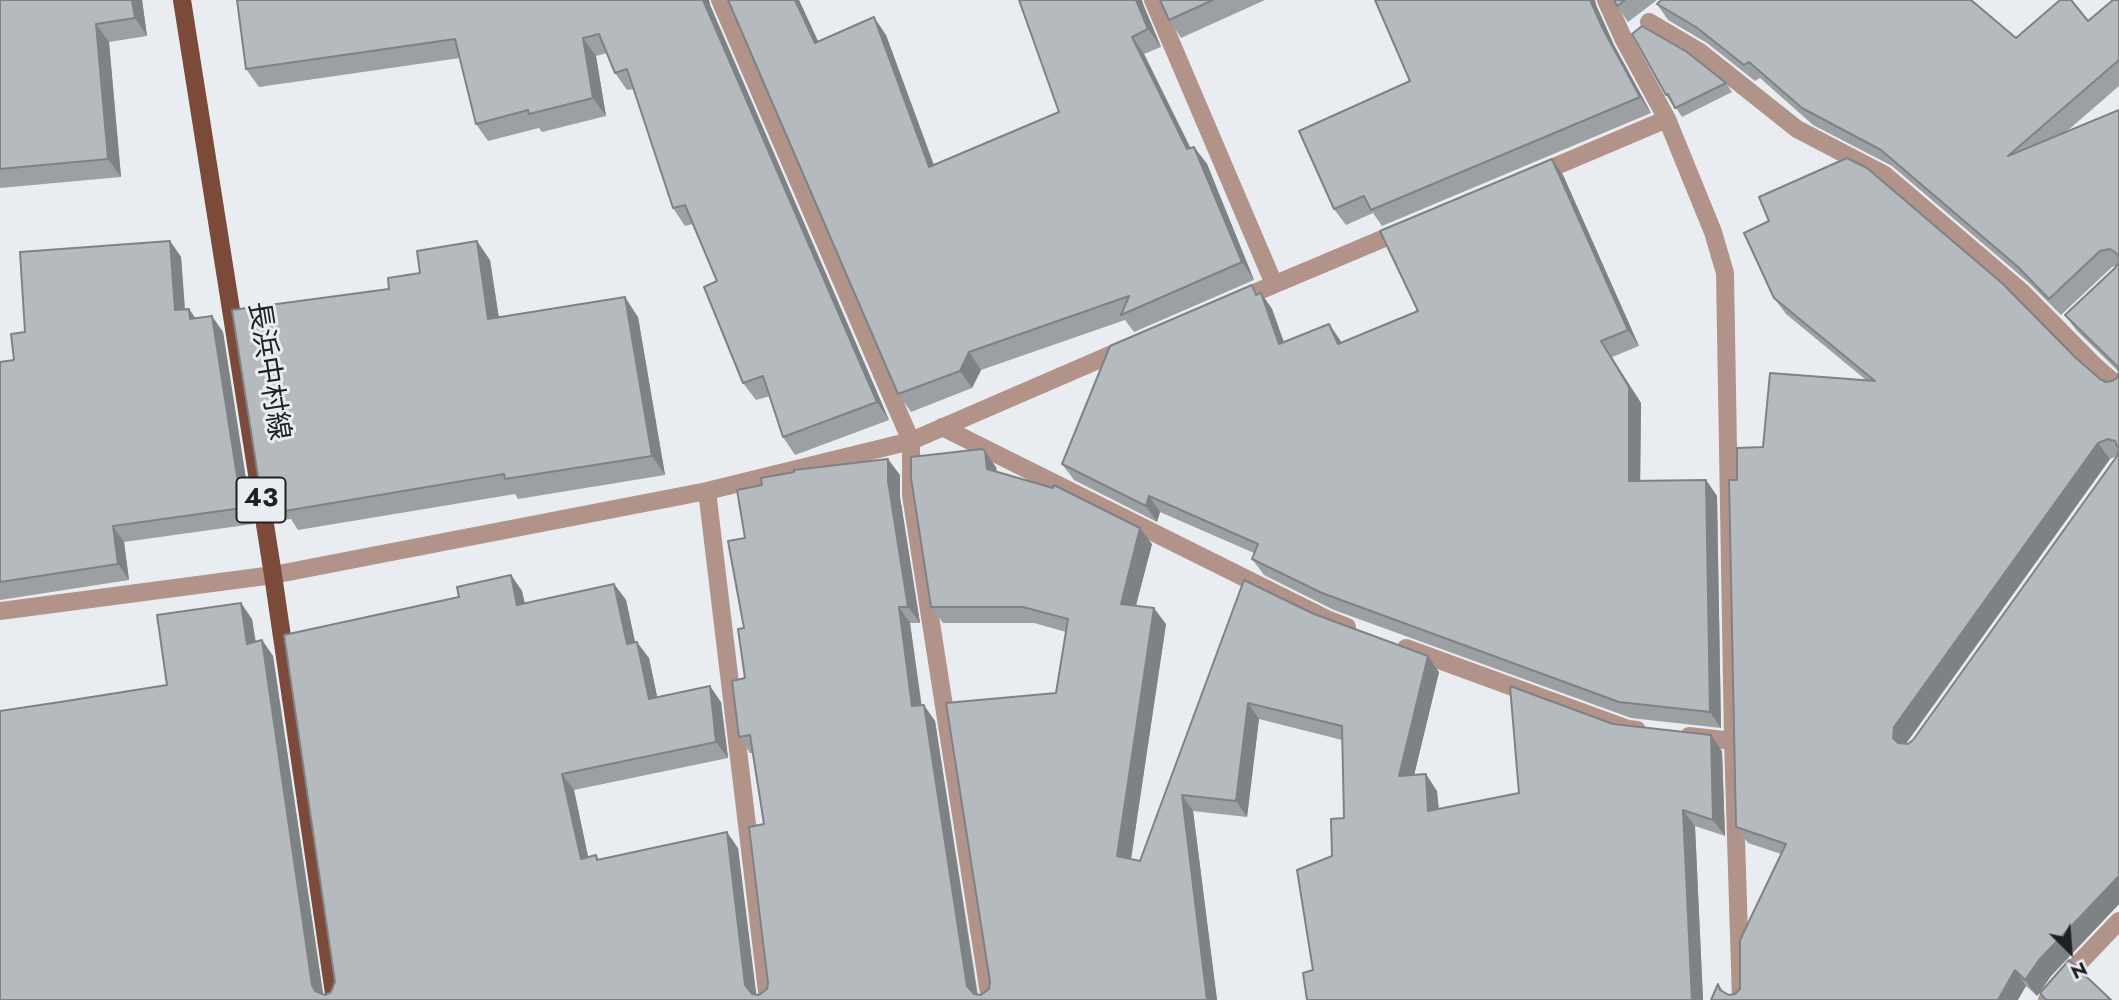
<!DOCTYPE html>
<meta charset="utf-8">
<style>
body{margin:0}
#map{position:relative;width:2119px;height:1000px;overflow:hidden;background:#e9edf2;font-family:Jost,sans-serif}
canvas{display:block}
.north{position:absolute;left:2035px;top:916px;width:70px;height:70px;-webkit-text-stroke:5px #e9edf2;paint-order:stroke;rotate:155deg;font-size:19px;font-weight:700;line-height:28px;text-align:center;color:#202123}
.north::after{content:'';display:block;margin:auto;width:24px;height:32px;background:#202123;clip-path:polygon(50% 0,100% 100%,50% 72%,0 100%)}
</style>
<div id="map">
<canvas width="2119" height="1000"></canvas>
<div class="north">N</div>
</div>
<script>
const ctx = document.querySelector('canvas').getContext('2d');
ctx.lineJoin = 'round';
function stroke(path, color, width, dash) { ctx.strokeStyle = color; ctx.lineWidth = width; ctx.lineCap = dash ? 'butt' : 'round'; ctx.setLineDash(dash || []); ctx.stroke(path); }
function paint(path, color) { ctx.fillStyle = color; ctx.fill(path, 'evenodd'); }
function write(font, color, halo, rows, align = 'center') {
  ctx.font = font + ' Jost,"Noto Sans JP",sans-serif'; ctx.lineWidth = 6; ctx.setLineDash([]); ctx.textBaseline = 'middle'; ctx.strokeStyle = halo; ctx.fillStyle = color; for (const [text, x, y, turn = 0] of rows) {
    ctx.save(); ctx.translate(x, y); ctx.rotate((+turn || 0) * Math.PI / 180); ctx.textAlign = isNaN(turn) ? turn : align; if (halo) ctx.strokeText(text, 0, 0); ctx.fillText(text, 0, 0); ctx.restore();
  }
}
stroke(new Path2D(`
 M 942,427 L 1329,620 L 1347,627
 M 1406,648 L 1628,729 L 1637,730
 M 1689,736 L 1733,741`), '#b29389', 18);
stroke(new Path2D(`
 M 720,0 L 911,441 L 911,495 L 990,1000
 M 1153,0 L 1274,284
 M 1606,0 L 1624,40 L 1667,119 L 1713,232 L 1725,273 L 1733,741 L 1741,1000
 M 1649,22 L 1700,52 L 1797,129 L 1885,175 L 2022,292 L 2095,366 L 2119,387
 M 1535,175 L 1667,119
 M 1235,301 L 1406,229
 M 707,491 L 768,1000
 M 0,611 L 273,575 L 707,491 L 911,441 L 1126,348
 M 2047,1000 L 2059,984 L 2119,921`), '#b29389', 18);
stroke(new Path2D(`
 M 182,0 L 273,575 L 335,1000`), '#7c4a39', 18);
paint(new Path2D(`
 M 0,0 L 142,0 L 147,36 L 109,42 L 121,177 L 0,188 Z
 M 237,0 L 709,0 L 710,5 L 889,420 L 795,455 L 783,437 L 770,396 L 756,400 L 743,383 L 717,281 L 693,224 L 685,226 L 673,208 L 634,89 L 627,90 L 615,73 L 607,53 L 596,56 L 606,116 L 542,132 L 539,128 L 488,141 L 476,124 L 460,58 L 259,87 L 246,69 Z
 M 728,0 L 799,0 L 818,41 L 886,35 L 934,165 L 1059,112 L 1019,0 L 1142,0 L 1143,4 L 1161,47 L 1144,54 L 1190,148 L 1194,147 L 1207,164 L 1254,280 L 1134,332 L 1125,320 L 981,370 L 972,388 L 911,412 L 898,394 Z
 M 1160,0 L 1265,0 L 1181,38 L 1169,20 Z
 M 1375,0 L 1595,0 L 1596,5 L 1614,45 L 1651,113 L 1382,226 L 1373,213 L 1346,225 L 1334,209 L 1410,81 Z
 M 1614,0 L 1657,0 L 1628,22 L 1617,6 Z
 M 2119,0 L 2119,86 L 2066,132 L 2119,110 L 2119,904 L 2051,976 L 2037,996 L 2026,986 L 1711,1000 L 1718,984 L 1724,992 L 1729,995 L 1735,994 L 1740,989 L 1781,854 L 1748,843 L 1736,827 L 1737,480 L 1763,447 L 1866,380 L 1786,314 L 1774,298 L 2076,358 L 2100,379 L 2106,382 L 2112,381 L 2117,378 L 2119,372 L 2077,331 L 2065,315 L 2117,266 L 2112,267 L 2061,315 L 2029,283 L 1892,166 L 1813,125 L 1760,78 L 1755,81 L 1707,43 L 1668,20 L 1657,4 L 2016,38 L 2088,21 ZM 2117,456 L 1913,740 L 1908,744 L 1906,744 L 2110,459 Z
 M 1632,34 L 1726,83 L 1732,92 L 1682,117 L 1673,103 L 1672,104 L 1666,95 Z
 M 1563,175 L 1639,346 L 1612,357 L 1641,403 L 1640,481 L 1706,480 L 1717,496 L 1721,728 L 1631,718 L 1334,610 L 1264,575 L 1252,559 L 1254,553 L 1160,512 L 1157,522 L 1074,480 L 1062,464 L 1252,285 L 1258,294 L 1261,293 L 1272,309 L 1284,342 L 1329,324 L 1342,343 L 1418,311 Z
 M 170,241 L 181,257 L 185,309 L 189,309 L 195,318 L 223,332 L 253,524 L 124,542 L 129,580 L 0,600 L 0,362 L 14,360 L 25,332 Z
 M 490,260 L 499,318 L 638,317 L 665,475 L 518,499 L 515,494 L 298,530 L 291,519 L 276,521 L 262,502 Z
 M 996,467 L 997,472 L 1152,544 L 1136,606 L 1166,624 L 1131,859 L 1140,861 L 1244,580 L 1314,614 L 1439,672 L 1414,775 L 1437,791 L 1439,809 L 1519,793 L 1613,724 L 1722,751 L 1725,836 L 1695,826 L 1703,1000 L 1307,1000 L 1332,856 L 1344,818 L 1342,740 L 1259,719 L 1247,817 L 1193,811 L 1217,1000 L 0,1000 L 60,702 L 167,685 L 252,619 L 256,642 L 262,640 L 273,656 L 323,994 L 325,995 L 331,992 L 459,597 L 511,575 L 522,591 L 525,603 L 614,584 L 626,600 L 635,643 L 649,658 L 657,697 L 721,702 L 728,758 L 574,790 L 588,857 L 596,855 L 599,860 L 738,848 L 756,995 L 759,995 L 767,989 L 768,983 L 764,824 L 753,753 L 750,753 L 739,737 L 745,678 L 745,538 L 900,475 L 900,497 L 920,623 L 910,623 L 921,705 L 935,721 L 978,995 L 981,995 L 989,989 L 1056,693 L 1066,632 L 1034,623 L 943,623 L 931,607 Z`), '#9ca0a3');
paint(new Path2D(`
 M 132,0 L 142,0 L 147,36 L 135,18 Z
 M 703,0 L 709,0 L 710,5 L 889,420 L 877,402 Z
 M 795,0 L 799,0 L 827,61 L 815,43 Z
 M 1136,0 L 1142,0 L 1143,4 L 1161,47 L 1148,29 Z
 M 1590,0 L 1595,0 L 1596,5 L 1614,45 L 1651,113 L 1640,97 L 1603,29 Z
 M 874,17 L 886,35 L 941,185 L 929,167 Z
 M 96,24 L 109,42 L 121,177 L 108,159 Z
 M 1132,37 L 1144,54 L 1200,167 L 1187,149 Z
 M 583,38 L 596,56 L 606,116 L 593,98 Z
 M 1194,147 L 1207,164 L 1254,280 L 1242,262 Z
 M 1552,159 L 1563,175 L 1639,346 L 1628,330 Z
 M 170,241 L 181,257 L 186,327 L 175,310 Z
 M 477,241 L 490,260 L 502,339 L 488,319 Z
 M 1261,293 L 1272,309 L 1290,360 L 1279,344 Z
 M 625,297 L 638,317 L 665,475 L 652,456 Z
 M 189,309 L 200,325 L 190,319 Z
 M 212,316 L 223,332 L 253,524 L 242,508 Z
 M 1329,324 L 1340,340 L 1349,360 L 1338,344 Z
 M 1601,341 L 1641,403 L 1640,497 L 1629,481 Z
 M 969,352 L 981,370 L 972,388 L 960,371 Z
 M 2098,443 L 2110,459 L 1906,743 L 1904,754 L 1893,738 L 1894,727 Z
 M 985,451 L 996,467 L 998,486 L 987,469 Z
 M 888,459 L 900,475 L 900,497 L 920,623 L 908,607 L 888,481 Z
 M 1706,480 L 1717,496 L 1721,728 L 1710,712 Z
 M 1149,496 L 1160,512 L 1157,522 L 1146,506 Z
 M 113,526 L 124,542 L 129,580 L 118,564 Z
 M 1140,528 L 1152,544 L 1132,620 L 1121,604 Z
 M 511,575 L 522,591 L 528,621 L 517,605 Z
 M 614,584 L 626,600 L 639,660 L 627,644 Z
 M 241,603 L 252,619 L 258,660 L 247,644 Z
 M 899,607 L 910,623 L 924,722 L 912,706 Z
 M 1154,608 L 1166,624 L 1129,872 L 1117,856 Z
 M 262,640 L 273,656 L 324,1000 L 315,991 L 312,985 Z
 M 637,642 L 649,658 L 661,715 L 649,699 Z
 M 1428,656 L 1439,672 L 1410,792 L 1399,776 Z
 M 710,686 L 721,702 L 728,758 L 716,742 Z
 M 1248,703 L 1259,719 L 1247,817 L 1236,801 Z
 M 924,705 L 935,721 L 978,1000 L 967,986 Z
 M 1711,735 L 1722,751 L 1725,836 L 1713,820 Z
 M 562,774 L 574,790 L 592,875 L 581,859 Z
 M 1426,774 L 1437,791 L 1440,827 L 1428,811 Z
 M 1182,795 L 1193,811 L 1217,1000 L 1207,1000 Z
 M 1683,810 L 1695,826 L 1703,1000 L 1692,1000 Z
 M 727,832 L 738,848 L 757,1000 L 745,985 Z
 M 2119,876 L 2119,904 L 2051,976 L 2037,996 L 2025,980 L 2039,960 Z
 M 2015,970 L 2026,986 L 2018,1000 L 1998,1000 Z`), '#7f8285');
const building = new Path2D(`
 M 0,0 L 132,0 L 135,18 L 96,24 L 108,159 L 0,169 Z
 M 237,0 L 703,0 L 877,402 L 783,437 L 763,376 L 743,383 L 704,287 L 717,281 L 685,205 L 673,208 L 627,69 L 615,73 L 599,34 L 583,38 L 593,98 L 529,114 L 528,110 L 476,124 L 455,39 L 246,69 Z
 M 728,0 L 795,0 L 815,43 L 874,17 L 929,167 L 1059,112 L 1019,0 L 1136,0 L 1148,29 L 1132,37 L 1187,149 L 1194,147 L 1242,262 L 1121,315 L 1129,296 L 969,352 L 960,371 L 898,394 Z
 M 1160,0 L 1213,0 L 1169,20 Z
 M 1375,0 L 1590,0 L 1603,29 L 1640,97 L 1371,210 L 1364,196 L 1334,209 L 1299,131 L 1410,81 Z
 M 1614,0 L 1625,0 L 1617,6 Z
 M 1661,0 L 1971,0 L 2016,38 L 2060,0 L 2071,0 L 2088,21 L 2113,0 L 2119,0 L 2119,60 L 2008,156 L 2119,110 L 2119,876 L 2039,960 L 2025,980 L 2015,970 L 1998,1000 L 1711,1000 L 1718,984 L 1720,990 L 1729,995 L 1735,994 L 1740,989 L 1740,940 L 1786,844 L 1736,827 L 1729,480 L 1737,480 L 1737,448 L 1763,447 L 1770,373 L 1875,381 L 1774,298 L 1744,233 L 1769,221 L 1759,197 L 1847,158 L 1867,168 L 2003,284 L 2076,358 L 2100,379 L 2106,382 L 2112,381 L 2117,378 L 2119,372 L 2118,367 L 2065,315 L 2115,268 L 2119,262 L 2119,257 L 2115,252 L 2110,249 L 2100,251 L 2049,299 L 2018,267 L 1881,150 L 1802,108 L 1749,62 L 1744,65 L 1696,27 L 1657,4 ZM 2108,439 L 2115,441 L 2119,450 L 2117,456 L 1913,740 L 1908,744 L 1898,743 L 1893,738 L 1894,727 L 2098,443 Z
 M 1642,26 L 1687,52 L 1726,83 L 1675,108 L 1668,94 L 1666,95 L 1632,34 Z
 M 1552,159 L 1628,330 L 1601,341 L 1629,387 L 1629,481 L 1706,480 L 1710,712 L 1619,702 L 1322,593 L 1252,559 L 1258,544 L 1149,496 L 1146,506 L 1062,464 L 1110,346 L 1252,285 L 1256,295 L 1261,293 L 1279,344 L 1329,324 L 1338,344 L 1418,311 L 1380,231 Z
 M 170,241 L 175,310 L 189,309 L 190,319 L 212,316 L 242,508 L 113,526 L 118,564 L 0,582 L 0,362 L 14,360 L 11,334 L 25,332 L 20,252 Z
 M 477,241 L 488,319 L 625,297 L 652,456 L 505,479 L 504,474 L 285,511 L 283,499 L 262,502 L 232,310 L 389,289 L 388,278 L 420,273 L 417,251 Z
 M 982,449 L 985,451 L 987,469 L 1053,488 L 1054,485 L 1140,528 L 1121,604 L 1154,608 L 1117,856 L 1140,861 L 1244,580 L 1314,614 L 1428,656 L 1399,776 L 1426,774 L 1428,811 L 1519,793 L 1510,686 L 1613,724 L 1711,735 L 1713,820 L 1683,810 L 1692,1000 L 1307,1000 L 1303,973 L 1313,970 L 1297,870 L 1332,856 L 1331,819 L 1344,818 L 1342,726 L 1248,703 L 1236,801 L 1182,795 L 1207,1000 L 0,1000 L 0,711 L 60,702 L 167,685 L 157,615 L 241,603 L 247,644 L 262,640 L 312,985 L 315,991 L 325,995 L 331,992 L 335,982 L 284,635 L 459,597 L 457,587 L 511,575 L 517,605 L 614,584 L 627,644 L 637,642 L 649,699 L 710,686 L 716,742 L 562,774 L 581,859 L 596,855 L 597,860 L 727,832 L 745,985 L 752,994 L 759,995 L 767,989 L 768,983 L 749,827 L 764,824 L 750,735 L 739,737 L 732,681 L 745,678 L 738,629 L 744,628 L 728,541 L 745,538 L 737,490 L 762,485 L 761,478 L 794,472 L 794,470 L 888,459 L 888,481 L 908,607 L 899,607 L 912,706 L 924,705 L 967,986 L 974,994 L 981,995 L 989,989 L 990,982 L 946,703 L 1056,693 L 1068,619 L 1023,607 L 931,607 L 911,478 L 911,457 Z
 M 2069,960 L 2111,1000 L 2046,1000 L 2040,993 Z`);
paint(building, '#b5babe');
stroke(building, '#7f8285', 2);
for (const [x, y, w] of [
 [261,500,49]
]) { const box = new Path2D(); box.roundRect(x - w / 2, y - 22.5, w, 45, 5); ctx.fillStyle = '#e9edf2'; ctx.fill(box); stroke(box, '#202123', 2); }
write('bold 26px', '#202123', null, [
 ["43",261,500]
]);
write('28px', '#202123', '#e9edf2', [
 ["長浜中村線",267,371,81]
]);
</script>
